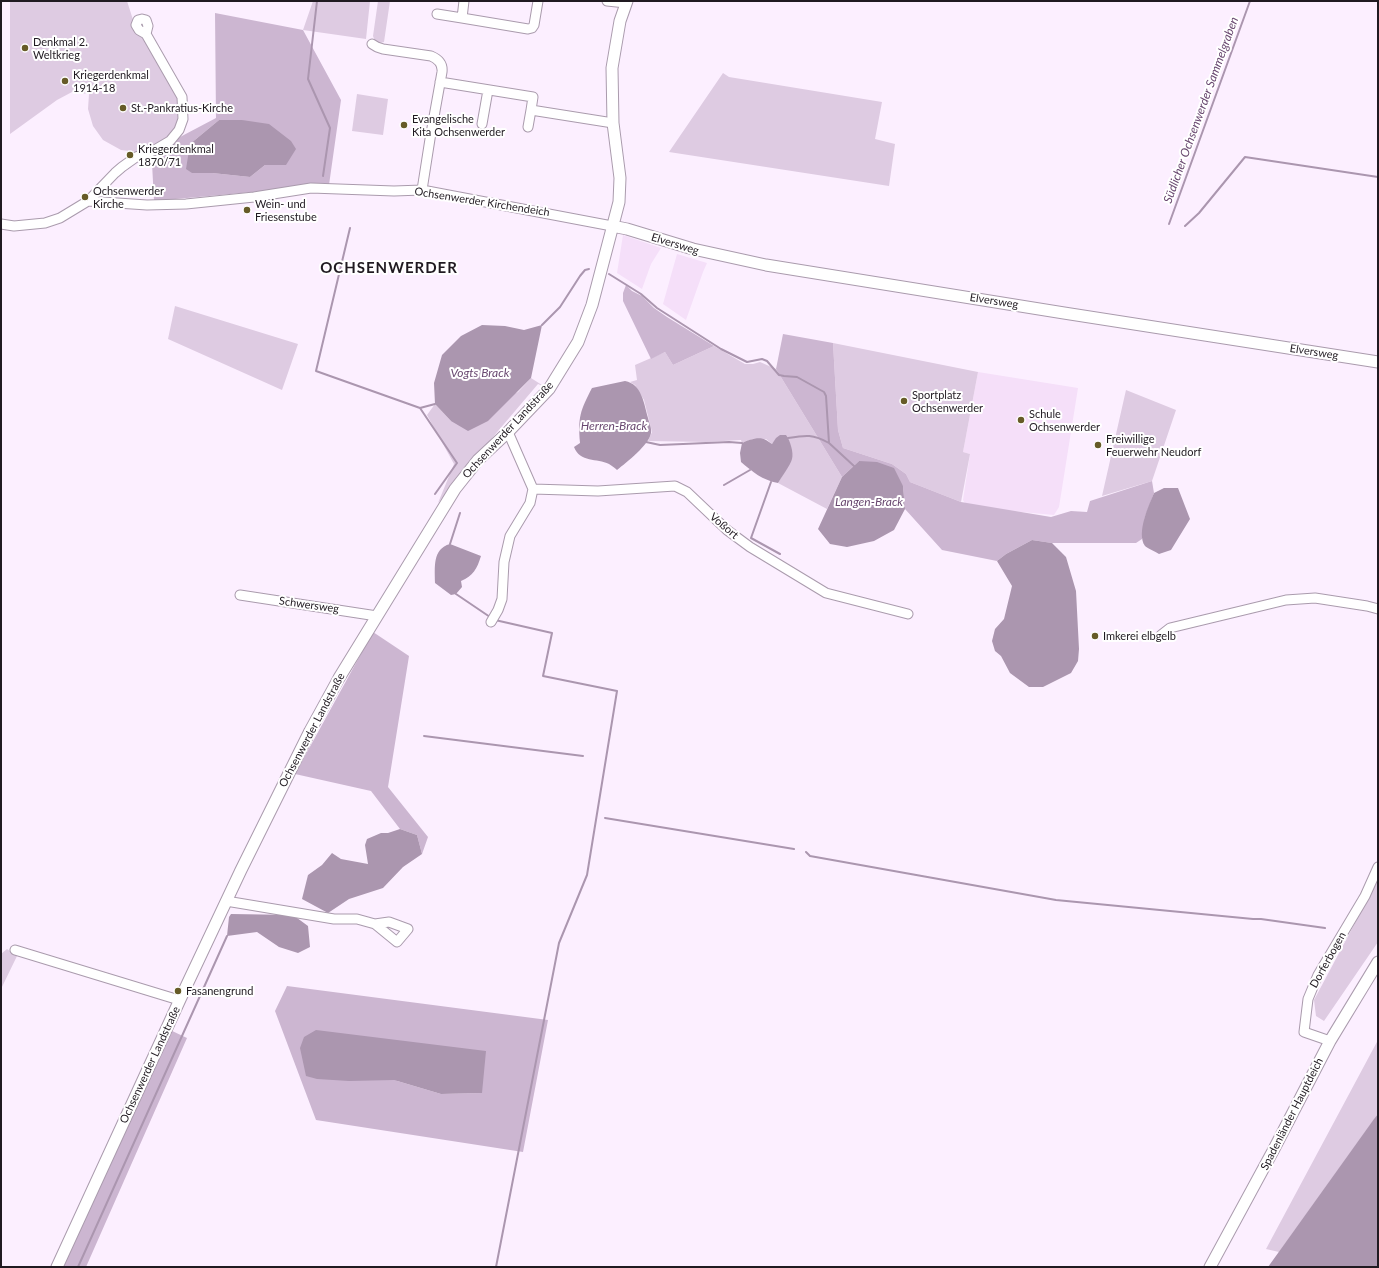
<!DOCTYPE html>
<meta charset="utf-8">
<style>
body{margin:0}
#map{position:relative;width:1379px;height:1268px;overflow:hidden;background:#fcefff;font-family:Lato,sans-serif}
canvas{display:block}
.frame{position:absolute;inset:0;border:2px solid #201a21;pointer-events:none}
</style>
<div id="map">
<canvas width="1379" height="1268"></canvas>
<div class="frame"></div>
</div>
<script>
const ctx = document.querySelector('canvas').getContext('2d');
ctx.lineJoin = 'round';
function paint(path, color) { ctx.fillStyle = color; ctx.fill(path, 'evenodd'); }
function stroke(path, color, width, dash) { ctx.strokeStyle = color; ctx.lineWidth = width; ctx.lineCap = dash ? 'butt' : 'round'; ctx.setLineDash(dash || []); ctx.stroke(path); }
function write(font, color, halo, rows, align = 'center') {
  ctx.font = font + ' Lato,sans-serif'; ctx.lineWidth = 4; ctx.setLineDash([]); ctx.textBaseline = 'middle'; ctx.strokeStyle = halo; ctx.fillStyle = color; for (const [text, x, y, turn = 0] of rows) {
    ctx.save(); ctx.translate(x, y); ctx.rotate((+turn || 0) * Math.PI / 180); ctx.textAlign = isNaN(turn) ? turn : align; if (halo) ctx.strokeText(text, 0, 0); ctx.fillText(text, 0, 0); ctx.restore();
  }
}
paint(new Path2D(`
 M 623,235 L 661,248 L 651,264 L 642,289 L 617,273 Z
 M 677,254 L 707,263 L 703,272 L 686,320 L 663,304 Z
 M 978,372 L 1078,388 L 1059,507 L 1054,515 L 967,507 L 963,500 L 970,454 L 963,452 Z`), '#f5dff9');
paint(new Path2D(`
 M 10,1 L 127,1 L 135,26 L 154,52 L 179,98 L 180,117 L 175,129 L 164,142 L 152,148 L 139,152 L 121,150 L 103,140 L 93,126 L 88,109 L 89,94 L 72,92 L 57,100 L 10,134 Z
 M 313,1 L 370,1 L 366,39 L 303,30 Z
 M 378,1 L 390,1 L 384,42 L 376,44 L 373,36 Z
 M 723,73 L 729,77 L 882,102 L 875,139 L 895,144 L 889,186 L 669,152 Z
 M 357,94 L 388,99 L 383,135 L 352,131 Z
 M 175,306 L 298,344 L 282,390 L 168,339 Z
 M 833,343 L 978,372 L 963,452 L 970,454 L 961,502 L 910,482 L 906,474 L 892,464 L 843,448 L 838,430 Z
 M 714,346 L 745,364 L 753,364 L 760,362 L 776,369 L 842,477 L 827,509 L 778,483 L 792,458 L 775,441 L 772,444 L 766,439 L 753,439 L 742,443 L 741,440 L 706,442 L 648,441 L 652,432 L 644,400 L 635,385 L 630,382 L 637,380 L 635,365 L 665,352 L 673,365 Z
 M 531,378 L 545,387 L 538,384 L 470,464 L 438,503 L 454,464 L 427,415 L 435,404 L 451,421 L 518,392 Z
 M 1126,390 L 1176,410 L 1152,481 L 1102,496 Z
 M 1378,880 L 1378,942 L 1324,1021 L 1316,1016 L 1314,1000 Z
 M 7,949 L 17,956 L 1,989 L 1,954 Z
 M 1378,1040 L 1378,1114 L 1279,1252 L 1266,1249 Z`), '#decbe2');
paint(new Path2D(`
 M 215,13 L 303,30 L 341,100 L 329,185 L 154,201 L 152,163 L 180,137 L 216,118 ZM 219,120 L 242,120 L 286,165 L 265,165 L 250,177 L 212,173 L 192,173 L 190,144 Z
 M 626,285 L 632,291 L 642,296 L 654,308 L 667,317 L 714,346 L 673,365 L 665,352 L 651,359 L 623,301 L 623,293 Z
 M 783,334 L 833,343 L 838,430 L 843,448 L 892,464 L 906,474 L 910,482 L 961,502 L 1051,517 L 1071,511 L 1087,512 L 1090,501 L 1152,481 L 1154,493 L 1145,517 L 1142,539 L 1136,543 L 1052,543 L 1032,540 L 1006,554 L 997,561 L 942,550 L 905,509 L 903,486 L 859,461 L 842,477 L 776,369 Z
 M 373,632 L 409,656 L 388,787 L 428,837 L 422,854 L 417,835 L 400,829 L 371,791 L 295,774 Z
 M 287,986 L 548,1020 L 523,1152 L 316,1120 L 275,1011 ZM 394,1080 L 482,1093 L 441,1094 Z
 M 168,1029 L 187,1038 L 86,1267 L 62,1267 Z`), '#ccb6d1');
paint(new Path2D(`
 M 219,120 L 242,120 L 269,124 L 291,141 L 296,149 L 286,165 L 265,165 L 250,177 L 212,173 L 192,173 L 186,169 L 190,144 Z
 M 482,325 L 505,326 L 524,330 L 542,325 L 531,378 L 488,421 L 468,431 L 451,421 L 435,404 L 434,383 L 442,355 L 461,336 Z
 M 625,381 C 642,384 644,404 648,418 C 649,422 652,429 651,433 C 649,445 627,462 617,470 C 615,468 612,466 609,464 C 597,458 580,463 574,447 L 580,443 C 578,417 580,411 592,388 Z
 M 780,435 L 786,435 C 790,440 794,453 792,459 C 791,464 781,478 778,483 C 762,480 753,472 741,462 L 740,453 L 742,443 C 749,440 759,436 766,440 C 768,441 770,443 772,444 L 776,438 Z
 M 859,461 L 877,462 L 894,468 L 903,486 L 905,509 L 894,530 L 874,541 L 847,547 L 830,544 L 818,529 L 842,477 Z
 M 1164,488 L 1178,488 L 1190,519 L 1171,550 L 1159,554 C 1155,551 1148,549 1145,546 C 1136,533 1149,505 1154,493 Z
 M 1032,540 L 1052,543 L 1066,557 L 1076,591 L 1079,649 L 1078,661 L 1071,673 L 1043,687 L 1029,687 L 1010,673 L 1001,656 L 995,651 L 992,641 L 995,629 L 1004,619 L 1012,586 L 997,561 L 1006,554 Z
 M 450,544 L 481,556 C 477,569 473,576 461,581 L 462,587 L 456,594 L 451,595 L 435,583 C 435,568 432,549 450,544 Z
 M 400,829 L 417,835 L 422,854 L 403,867 L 383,888 L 349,899 L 328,913 L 302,899 L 308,875 L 322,865 L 332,853 L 341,859 L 368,864 L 365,845 L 367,839 L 381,833 L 388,833 Z
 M 231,914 L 293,915 L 308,926 L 310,947 L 298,953 L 279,947 L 257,932 L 227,936 L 229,917 Z
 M 316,1030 L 486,1051 L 482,1093 L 441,1094 L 394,1080 L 349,1081 L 317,1079 L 306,1076 L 300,1048 L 304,1037 Z
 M 1378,1114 L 1378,1267 L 1268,1267 L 1374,1119 Z`), '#ab96af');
stroke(new Path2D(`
 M 317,1 L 308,79 L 330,128 L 323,176
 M 1169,224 L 1250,1
 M 1185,226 L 1199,213 L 1245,157 L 1378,177
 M 350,228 L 316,371 L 420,408
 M 609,274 L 641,294 L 657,308 L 721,349 L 747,362 L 762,359 L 767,361 L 779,375 L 784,376 L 797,377 L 824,392 L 826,396 L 829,443 L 854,466
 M 542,325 L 560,307 L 580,276 L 585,270 L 589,269
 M 435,404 L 420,408 L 457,463 L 435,494
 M 788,438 C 806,435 813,434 829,443
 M 646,442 L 660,445 L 729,442 L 742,443
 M 771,482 L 751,538 L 780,554
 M 724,485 L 750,470
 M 450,544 L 460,513
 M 456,594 L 490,617
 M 495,620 L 552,633 L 543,676 L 617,691 L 587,875 L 559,943 L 496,1267
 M 424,736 L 583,756
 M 605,818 L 794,849
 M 806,852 L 810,856 L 1056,900 L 1253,919 L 1261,919 L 1325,928
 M 78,1267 L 227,936`), '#ab96af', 2);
const minor = new Path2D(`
 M 464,1 L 462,18 L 528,29 L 532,28 L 534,25 L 538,1
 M 607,1 L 626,3
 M 437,14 L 462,18
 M 372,44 L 377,47 L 383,49 L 431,56 C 438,59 443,64 442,72 L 430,139 L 422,190
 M 440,82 L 533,97 L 531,110 L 613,123
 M 482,124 L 488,90
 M 528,127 L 531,110
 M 88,201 L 147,205 L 186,204 L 254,197 L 311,188 L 394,191 L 422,190 L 612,226
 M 1,224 L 14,226 L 45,223 L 60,218 L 88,201 L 115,173 L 122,167 L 136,157 L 153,151 L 170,141 L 179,130 L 183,119 L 182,97 L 146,34 L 148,26 L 146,20 L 142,19 L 138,20 L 136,25 L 139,30 L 146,34
 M 533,489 L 598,491 L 675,486 L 687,492 L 727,530 L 750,547 L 826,593 L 908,614
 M 240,595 L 377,616
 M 491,622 L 498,610 L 502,599 L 504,562 L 510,536 L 530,503 L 533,489 L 508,432
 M 1161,635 L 1170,628 L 1286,600 L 1315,598 L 1367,606 L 1378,609
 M 226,901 L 334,919 L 357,919 L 375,924 L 389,922 L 408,929 L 397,942 L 375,924
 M 15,950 L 179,1000
 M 1330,1041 L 1304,1032 L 1308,999 L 1318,975 L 1365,896 L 1378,867`);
const tertiary = new Path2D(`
 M 612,226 L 627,229 L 693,249 L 766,265 L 1064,313 L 1378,362
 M 57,1267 L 183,993 L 241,870 L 310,731 L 339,678 L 455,489 L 478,460 L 508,432 L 549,389 L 578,342 L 592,305 L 619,202 L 620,178 L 613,123 L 612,68 L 620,21 L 627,1
 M 1210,1267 L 1274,1149 L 1330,1041 L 1378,962`);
stroke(minor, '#aa9bad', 11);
stroke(tertiary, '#aa9bad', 13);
stroke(minor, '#fff', 9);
stroke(tertiary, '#fff', 11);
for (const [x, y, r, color] of [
 [25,48,4,"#665b27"],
 [65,81,4,"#665b27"],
 [123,108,4,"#665b27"],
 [404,125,4,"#665b27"],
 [130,155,4,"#665b27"],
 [85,197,4,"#665b27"],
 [247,210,4,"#665b27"],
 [904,401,4,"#665b27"],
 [1021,420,4,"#665b27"],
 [1098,445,4,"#665b27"],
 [1095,636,4,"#665b27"],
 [178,991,4,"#665b27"]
]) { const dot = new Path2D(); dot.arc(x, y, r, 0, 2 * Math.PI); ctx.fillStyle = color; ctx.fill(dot); stroke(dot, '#fff', 1.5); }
write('11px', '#201a21', '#fff', [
 ["Denkmal 2.",33,42],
 ["Weltkrieg",33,55],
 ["Kriegerdenkmal",73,75],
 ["1914-18",73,88],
 ["St.-Pankratius-Kirche",131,108],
 ["Evangelische",412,119],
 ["Kita Ochsenwerder",412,132],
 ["Kriegerdenkmal",138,149],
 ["1870/71",138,162],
 ["Ochsenwerder",93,191],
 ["Kirche",93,204],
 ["Wein- und",255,204],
 ["Friesenstube",255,217],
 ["Sportplatz",912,395],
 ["Ochsenwerder",912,408],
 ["Schule",1029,414],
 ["Ochsenwerder",1029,427],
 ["Freiwillige",1106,439],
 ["Feuerwehr Neudorf",1106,452],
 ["Imkerei elbgelb",1103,636],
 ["Fasanengrund",186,991]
], 'left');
write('11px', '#201a21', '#fff', [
 ["Ochsenwerder Kirchendeich",482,202,9],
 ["Elversweg",675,244,17],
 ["Elversweg",994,301,9],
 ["Elversweg",1314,352,9],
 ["Ochsenwerder Landstraße",508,430,-47],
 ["Voßort",724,526,40],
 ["Schwersweg",309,605,8],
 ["Ochsenwerder Landstraße",312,730,-62],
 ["Dorferbogen",1328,960,-61],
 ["Ochsenwerder Landstraße",150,1065,-65],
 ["Spadenländer Hauptdeich",1292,1114,-63]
]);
write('italic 12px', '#694870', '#fff', [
 ["Südlicher Ochsenwerder Sammelgraben",1201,110,-70],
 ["Vogts Brack",480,373],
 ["Herren-Brack",614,426],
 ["Langen-Brack",869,502]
]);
ctx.letterSpacing = '1px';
write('bold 15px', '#201a21', '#fff', [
 ["OCHSENWERDER",389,268]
]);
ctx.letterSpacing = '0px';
</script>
